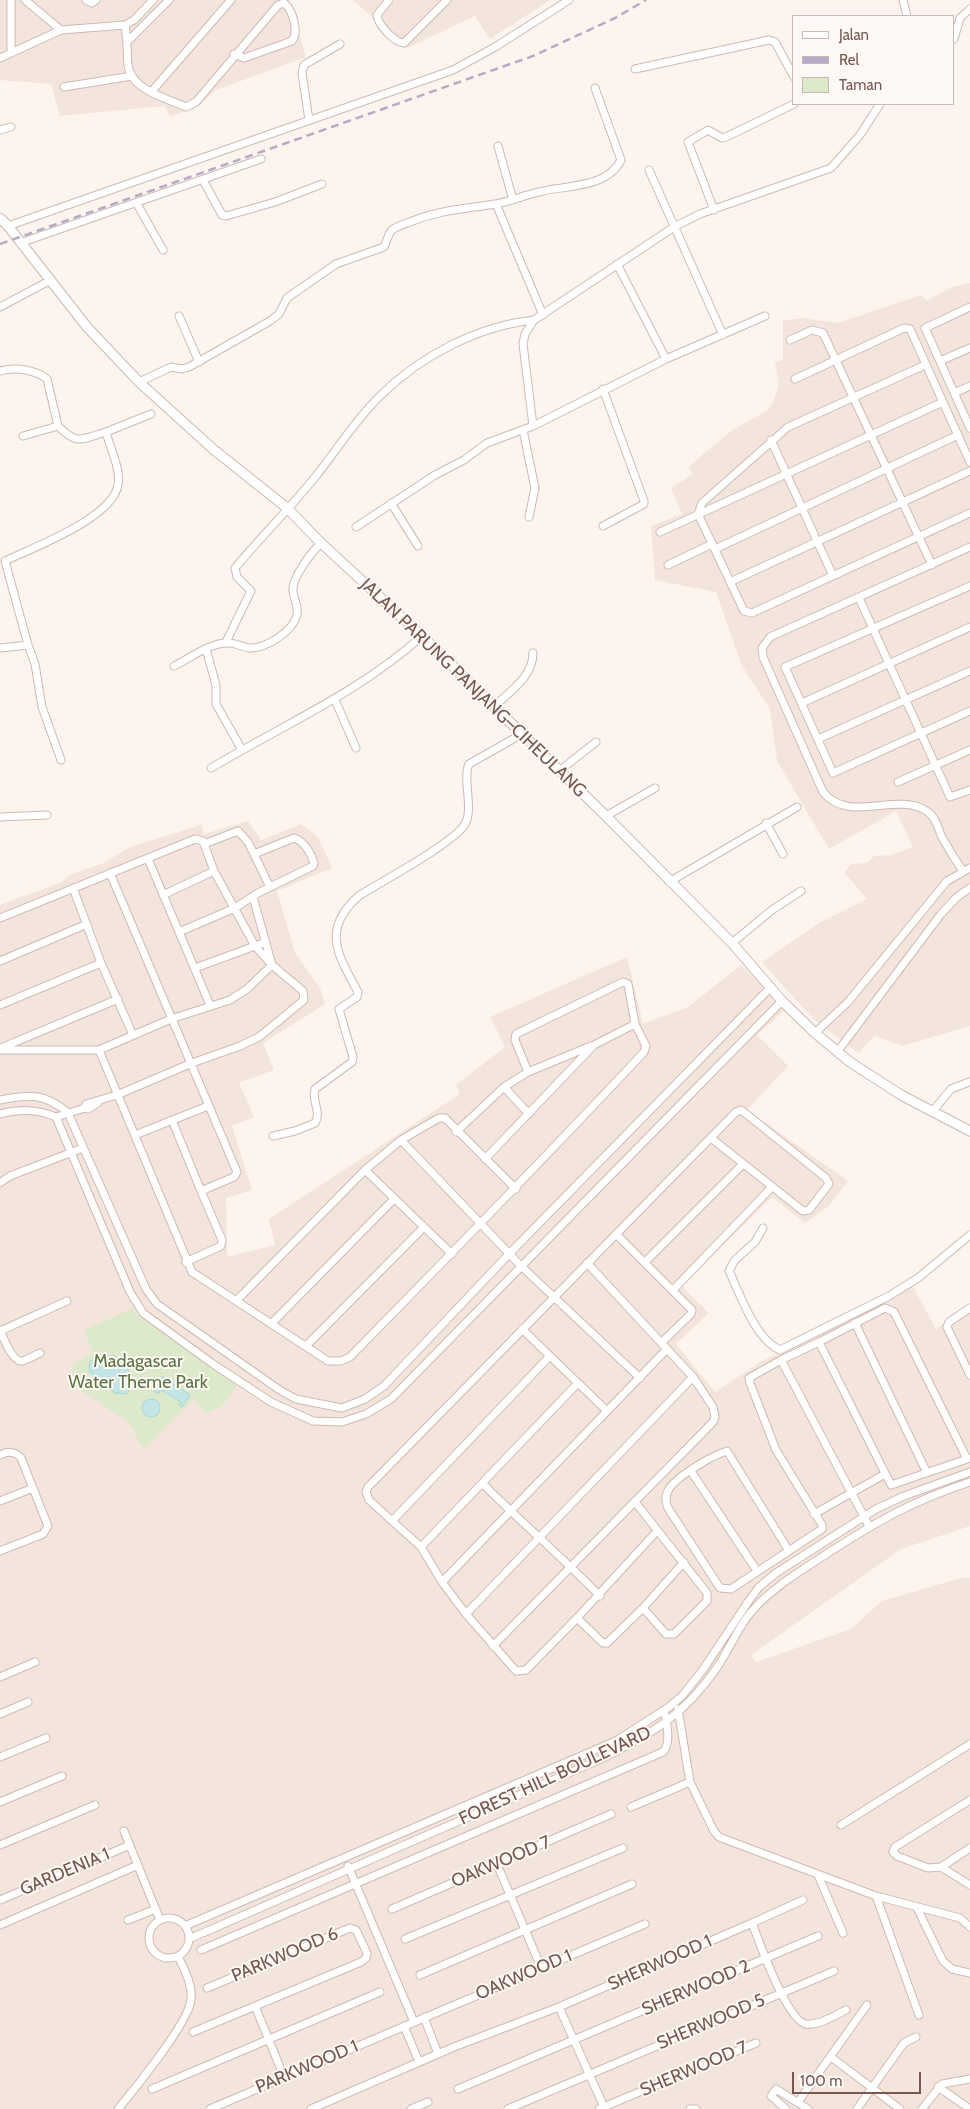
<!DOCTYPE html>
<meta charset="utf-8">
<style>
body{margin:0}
#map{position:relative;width:970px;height:2109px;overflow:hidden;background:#fcf4ed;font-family:Cabin,sans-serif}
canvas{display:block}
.legend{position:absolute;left:792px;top:15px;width:162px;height:90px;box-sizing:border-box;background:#fef9f4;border:1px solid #c8b9b2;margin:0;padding:6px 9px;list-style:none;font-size:15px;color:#775850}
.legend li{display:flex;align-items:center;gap:10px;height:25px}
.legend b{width:25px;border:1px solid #c8b9b2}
.scale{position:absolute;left:792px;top:2072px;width:129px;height:22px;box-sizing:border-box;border:2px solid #775850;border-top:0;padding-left:6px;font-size:15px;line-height:18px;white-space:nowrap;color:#775850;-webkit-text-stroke:4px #fef9f4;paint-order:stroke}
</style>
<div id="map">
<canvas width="970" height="2109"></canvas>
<ul class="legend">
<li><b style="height:6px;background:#fff"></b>Jalan</li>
<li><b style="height:6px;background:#b5aac7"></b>Rel</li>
<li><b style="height:14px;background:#dceacb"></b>Taman</li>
</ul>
<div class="scale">100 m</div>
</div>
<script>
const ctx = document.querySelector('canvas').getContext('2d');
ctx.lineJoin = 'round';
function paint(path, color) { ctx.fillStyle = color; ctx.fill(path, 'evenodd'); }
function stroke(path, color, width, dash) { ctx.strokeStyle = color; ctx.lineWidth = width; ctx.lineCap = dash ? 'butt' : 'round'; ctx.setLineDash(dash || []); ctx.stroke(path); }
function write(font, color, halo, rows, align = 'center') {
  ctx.font = font + ' Cabin,sans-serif'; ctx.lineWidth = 4; ctx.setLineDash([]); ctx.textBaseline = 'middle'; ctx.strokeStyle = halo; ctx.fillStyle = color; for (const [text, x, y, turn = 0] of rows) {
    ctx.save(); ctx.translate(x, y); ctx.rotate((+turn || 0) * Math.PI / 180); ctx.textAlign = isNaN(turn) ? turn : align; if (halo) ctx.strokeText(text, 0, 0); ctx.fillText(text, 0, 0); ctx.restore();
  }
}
paint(new Path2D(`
 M 0,0 L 289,0 L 306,57 L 216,90 L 195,109 L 170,116 L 164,106 L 60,116 L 51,84 L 0,80 Z
 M 353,0 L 550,0 L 490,39 L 475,16 L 407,48 Z
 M 970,283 L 970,1026 L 902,1046 L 874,1036 L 858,1053 L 812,1018 L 762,962 L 821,922 L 867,899 L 844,872 L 852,864 L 867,863 L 874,856 L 892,855 L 913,847 L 896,811 L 829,849 L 777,761 L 770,709 L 742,666 L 716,592 L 655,580 L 651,526 L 682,514 L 671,488 L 693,474 L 688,467 L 731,431 L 768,410 L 774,400 L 779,384 L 775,362 L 783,360 L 783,321 L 802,318 L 838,323 L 921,295 L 926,301 L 953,287 Z
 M 248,821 L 261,840 L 301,824 L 318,837 L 332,868 L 277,891 L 295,953 L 320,988 L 325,1004 L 263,1043 L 274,1070 L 239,1083 L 254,1117 L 232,1126 L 252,1190 L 226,1198 L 227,1257 L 275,1245 L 269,1219 L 460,1094 L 456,1085 L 505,1047 L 490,1017 L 627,957 L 643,1024 L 688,1007 L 741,965 L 763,986 L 785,1010 L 757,1035 L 788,1066 L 747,1110 L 848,1181 L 829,1206 L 805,1223 L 772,1197 L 682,1286 L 709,1313 L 676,1344 L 715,1392 L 762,1361 L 877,1306 L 912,1285 L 936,1329 L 970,1306 L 970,1526 L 901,1549 L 751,1655 L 756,1662 L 851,1629 L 882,1601 L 961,1578 L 970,1578 L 970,2109 L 0,2109 L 0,905 L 62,882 L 69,875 L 104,863 L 130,847 L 201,825 L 204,834 Z`), '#f3e5dc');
paint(new Path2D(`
 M 132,1309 L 140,1318 L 238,1384 L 223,1405 L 206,1413 L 193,1399 L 143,1450 L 130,1423 L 68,1382 L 74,1364 L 93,1352 L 84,1330 Z`), '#dceacb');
const water = new Path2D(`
 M 115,1356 L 127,1365 L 129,1374 L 134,1383 L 127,1394 L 115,1393 L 89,1371 L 90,1362 L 94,1359 Z
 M 163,1377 L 190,1395 L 182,1407 L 179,1405 L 181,1402 L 161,1390 L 158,1394 L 154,1391 Z
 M142 1408a9 9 0 1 1 18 0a9 9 0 1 1-18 0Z`);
paint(water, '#c2e5e5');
stroke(water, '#a8d6d7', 1);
const minor = new Path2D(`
 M 11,0 L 11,53
 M 25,0 L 61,30
 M 86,0 L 92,3 L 96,0
 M 389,0 L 377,15 C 378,25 394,42 404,43 L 447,0
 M 903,0 L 907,16
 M 125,25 C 127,38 127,51 128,65 C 131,90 166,98 186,107 L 196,102 L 278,5 L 284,3 C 293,10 299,32 292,41 L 244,58 L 234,54
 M 954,39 L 960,18 L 970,9
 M 128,41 L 169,0
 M 0,58 L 61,30 L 125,25 L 134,20 L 153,0
 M 635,69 L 769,40 L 775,42 L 794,77
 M 64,87 L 132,76
 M 152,91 L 231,0
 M 309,120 L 302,73 L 304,65 L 340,44
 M 0,130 L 11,127
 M 498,146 L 513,200
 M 649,170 L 723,335
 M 203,180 L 222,215 L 226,216 L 275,202 L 322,184
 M 137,204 L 163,250
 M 496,204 L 543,315
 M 714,210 L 688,142 L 708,130 L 722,138 L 726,137 L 794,104
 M 8,226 L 453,70 L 495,47 L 569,0
 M 20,243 L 261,159
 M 617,264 L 666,359
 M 0,307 L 49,281
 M 970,307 L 925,328 L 970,428
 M 179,316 L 199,362
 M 790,340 L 812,330 L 823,333 L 932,565
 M 940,361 L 970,348
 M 925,365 L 788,427 L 702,503 L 698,514 L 744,611 L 752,613 L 970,513
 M 0,371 C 15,367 34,369 47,379 L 58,426
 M 795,379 L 904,328 L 910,329 L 970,462
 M 139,382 L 171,367 L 182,369 L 189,367 L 270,321 L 279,314 L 287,298 L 336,264 L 384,247 C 387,241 388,234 392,230 C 397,226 404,224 410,222 C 439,210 464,209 495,204 C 510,202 524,195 539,192 C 564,185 607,189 621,160 L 595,88
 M 954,393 L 970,386
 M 533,426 L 523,344 L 525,334 L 534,320 L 674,227 L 700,214 L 831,168 L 860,135 L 880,104
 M 523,430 L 535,488 L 529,517
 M 23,436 L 58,426 C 78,446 81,439 106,432
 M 771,440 L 833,576
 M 391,503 L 418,546
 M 603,526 L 644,504 L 644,501 L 603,389
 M 356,527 L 435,475 L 464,460 L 487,443 L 533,426 L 666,359 L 765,316
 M 660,532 L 943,402
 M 715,549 L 958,435
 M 668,565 L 712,544
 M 730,582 L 970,471
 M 970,586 L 785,667 L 833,773 L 970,711
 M 859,598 L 950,797 L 970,790
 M 226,642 L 251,591 L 237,577 L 235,568 C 261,537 290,508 316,476 C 337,450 355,420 380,396 C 420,356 478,326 534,320
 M 28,645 L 35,664 L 42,707 L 61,760
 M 0,648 L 28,645 L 5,561 C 32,548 113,518 118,485 C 121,469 110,448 106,432 L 151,414
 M 206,649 L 216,685 L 216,704 L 242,750
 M 174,666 C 189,659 209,643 227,643 C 234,642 242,647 249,648 C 266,649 293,631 297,615 C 299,606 294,600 293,592 C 291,578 312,552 321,543
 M 335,700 L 356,748
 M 802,703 L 970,627
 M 494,707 C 510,691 533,677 533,653
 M 818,739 L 970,671
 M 211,768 C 283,725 360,692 422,636
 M 559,771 L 596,742
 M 898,782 L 970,750
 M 606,816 L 655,788
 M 0,817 L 47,815
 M 766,823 L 783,854
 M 204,844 L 238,831 L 248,842 L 270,887
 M 148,859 L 210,1005
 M 963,871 C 956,861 949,850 943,839 C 938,830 937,818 928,812 C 897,790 850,825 823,792 L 763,657 L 762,648 L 770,637 L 970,547
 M 110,873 L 237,1172 L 234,1177 L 201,1191 L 222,1240 L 221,1246 L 186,1262
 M 669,882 L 797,807
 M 73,888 L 101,963 L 133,1035
 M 163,895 L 214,871
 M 0,918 L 195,839 L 203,841 L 214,871 L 255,946 L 272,965 L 303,991 L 304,1000 L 259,1037 L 240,1046 L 192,1063 L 117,1095 L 86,1104 L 85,1108
 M 179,932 L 235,908 L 258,893 L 313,866 L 314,863 C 311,853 304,841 294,838 L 254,854
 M 732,943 L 772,910 L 801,891
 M 0,961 L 87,924
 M 195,968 L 266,942
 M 0,1005 L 101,963
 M 815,1033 L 848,1002 L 947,881 L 970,868
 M 1,1048 L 118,999
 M 0,1050 L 99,1050 L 171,1019 L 230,1000 L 247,989 L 272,965 L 253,897
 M 99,1050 L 192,1272 L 328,1361 L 341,1361 L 350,1357 C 449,1256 548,1155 644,1052 L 646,1046 L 635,1024 L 628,984 L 623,982 L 516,1034 L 515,1040 L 528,1072
 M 838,1051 L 941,914 L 957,897 L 970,888
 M 504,1087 L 529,1114
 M 0,1100 C 30,1094 45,1093 68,1113 L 146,1289 L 157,1304 L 281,1391 L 296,1399 L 342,1408 L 365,1399 L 384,1386 L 509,1254 L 771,987
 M 932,1112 L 951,1089 L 969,1082
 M 0,1114 C 20,1109 37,1109 56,1117 L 130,1292 L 143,1313 L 213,1364 L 271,1402 L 313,1421 L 342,1422 L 366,1414 L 391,1399 L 782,1001
 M 56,1117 L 85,1108 L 88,1109 L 98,1103
 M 172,1120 L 201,1191
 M 456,1132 L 504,1087 L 528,1072 L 591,1046
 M 135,1135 L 208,1106
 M 273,1136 L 295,1131 L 315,1123 C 322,1111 311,1101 315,1089 L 352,1062 L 353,1057 L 339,1009 L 357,997 L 358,992 C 337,954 321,928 360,895 C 381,882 454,843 465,824 C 474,808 462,779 469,764 L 522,734
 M 401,1140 L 521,1266 L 640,1378
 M 485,1159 L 594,1045 L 635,1024
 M 365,1170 L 452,1254
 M 0,1183 L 10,1176 L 83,1148
 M 763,1228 L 755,1242 L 735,1260 L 729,1271 C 740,1294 755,1339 780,1350 L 889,1296 L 918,1278 L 970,1235
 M 616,1234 L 692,1310 L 691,1314 L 662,1342
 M 646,1261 L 743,1164
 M 673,1290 L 772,1187
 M 236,1301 L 365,1170 L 401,1140 L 439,1118 L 445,1118 L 516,1189
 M 970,1308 L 949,1322 L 947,1327 L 970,1375
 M 855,1323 L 927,1473
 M 271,1324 L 394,1199
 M 522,1329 L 607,1411
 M 0,1330 C 3,1337 12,1361 21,1361 C 26,1361 35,1355 40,1353
 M 0,1331 L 67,1301
 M 819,1342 L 885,1308 L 894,1312 L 967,1459
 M 306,1346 L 424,1227
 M 781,1360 L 749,1378 L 750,1383 L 776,1450 L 822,1525 L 822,1529 L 731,1589 L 720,1588 L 668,1508 C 665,1501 665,1495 669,1489 C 677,1476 713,1455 727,1451 L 789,1551
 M 0,1455 C 9,1451 14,1451 21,1458 L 48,1526 L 43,1534 L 0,1551
 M 691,1471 L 757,1571
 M 483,1484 C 521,1522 562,1557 600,1596
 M 0,1501 L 33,1488
 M 635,1502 L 707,1593 L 707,1601 L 674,1634 L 666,1634 L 643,1608 L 607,1643 L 603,1643 L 577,1618 L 526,1670 L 516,1671 L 466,1614 L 442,1582 L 421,1547 L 369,1500 L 366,1492 L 368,1487 L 736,1112 L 741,1110 L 745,1113 L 826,1178 L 829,1184 L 809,1210 L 803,1211 L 711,1138
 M 814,1514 L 885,1474
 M 393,1520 L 549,1357
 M 869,1526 L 781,1360 L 819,1342 L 891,1485 L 970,1458
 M 421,1547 L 577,1384
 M 442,1582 L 667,1349
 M 643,1608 L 684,1562
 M 466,1614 L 693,1377
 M 577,1618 L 657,1531
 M 493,1646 L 713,1422 L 715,1417 L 713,1407 L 693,1377 L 587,1263
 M 0,1677 L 35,1662
 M 678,1709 L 690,1782 L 714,1831 L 719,1837 L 876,1896 L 960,1918 L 970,1927
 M 0,1714 L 28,1702
 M 0,1757 L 46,1738
 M 970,1800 L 895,1847 L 893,1852 L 897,1856 L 928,1868 L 941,1867 L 970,1885
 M 0,1802 L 62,1776
 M 631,1807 L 690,1782
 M 841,1825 L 970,1744
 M 124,1831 L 160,1920
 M 0,1845 L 95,1805
 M 497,1864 L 541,1967
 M 348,1866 L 414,2022
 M 941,1867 L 970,1848
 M 818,1875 L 843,1933
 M 876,1896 L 919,2015
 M 0,1900 L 130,1845
 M 917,1908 L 943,1961 L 952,1969 L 970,1973
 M 392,1909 L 611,1814
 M149 1938a20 20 0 1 1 40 0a20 20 0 1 1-40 0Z
 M 128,1920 L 156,1909
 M 752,1923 L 803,1900
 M 0,1925 L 138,1865
 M 185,1926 L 616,1741 L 669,1707 L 682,1696 L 702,1671 L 748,1602 L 759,1587 L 776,1573 L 876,1509 L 904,1496 L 970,1472
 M 189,1939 L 601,1759 C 653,1733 685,1715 718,1666 C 730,1648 738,1627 752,1611 C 773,1587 802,1570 828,1553 C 876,1522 914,1500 970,1482
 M 405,1939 L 623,1848
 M 201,1950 L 663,1752 C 672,1742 666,1722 664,1710
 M 420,1975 L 632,1884
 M 255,2006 L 284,2077
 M 559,2007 L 604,2107
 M 424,2017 L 438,2054
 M 404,2026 L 419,2062
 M 193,2032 L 361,1962 L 366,1958 L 367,1953 L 356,1930 L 350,1928 L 207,1988
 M 831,2057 L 900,2109
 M 938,2087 L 970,2109
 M 152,2089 L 380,1992
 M 458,2089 L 818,1936
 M 798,2102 L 867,2005
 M 118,2109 C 134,2090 189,2022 191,2000 C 193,1985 184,1969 178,1956
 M 210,2109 L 645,1924
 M 311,2109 L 454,2047 L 559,2007 L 752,1923 C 759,1941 787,2021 806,2024 C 819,2026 835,2015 846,2010
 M 411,2109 L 428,2102
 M 508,2109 L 834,1971
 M 599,2109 L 756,2043
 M 690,2109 L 696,2109
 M 786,2109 L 771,2096 L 776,2089 L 808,2109
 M 857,2109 L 904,2043 L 916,2037
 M 922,2109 L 942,2084 L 970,2079`);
const tertiary = new Path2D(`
 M 0,218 L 8,226 L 87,327 L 139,382 L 213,449 L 287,508 L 321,543 L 422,636 L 606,816 L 732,943 L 782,1001 L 815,1033 L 850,1062 L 901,1095 L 970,1131`);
stroke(minor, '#cebab2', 9);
stroke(tertiary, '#cebab2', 11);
stroke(minor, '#fff', 7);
stroke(tertiary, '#fff', 9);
stroke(new Path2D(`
 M 0,244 L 533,56 L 615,18 L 646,0`), '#b5aac7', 2.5, [8, 5]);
write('18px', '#775850', '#fef9f4', [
 ["JALAN PARUNG PANJANG–CIHEULANG",473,688,44],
 ["FOREST HILL BOULEVARD",555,1776,-25],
 ["OAKWOOD 7",501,1862,-23],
 ["GARDENIA 1",65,1872,-23],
 ["PARKWOOD 6",285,1955,-23],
 ["SHERWOOD 1",660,1963,-24],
 ["OAKWOOD 1",524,1975,-23],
 ["SHERWOOD 2",696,1988,-23],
 ["SHERWOOD 5",711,2022,-23],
 ["PARKWOOD 1",307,2067,-23],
 ["SHERWOOD 7",694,2069,-23]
]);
write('18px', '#5b7645', '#fef9f4', [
 ["Madagascar",138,1362],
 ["Water Theme Park",138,1383]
]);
</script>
